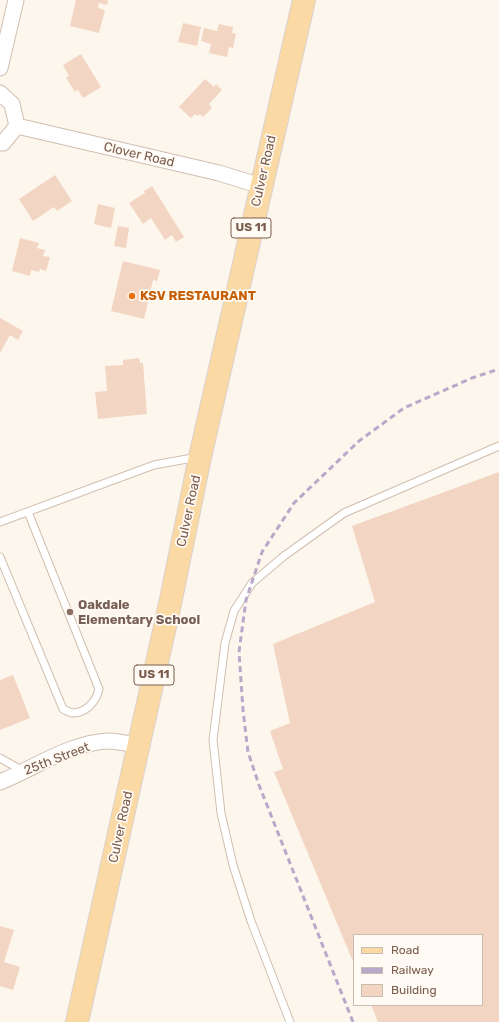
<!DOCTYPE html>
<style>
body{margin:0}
#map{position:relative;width:499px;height:1022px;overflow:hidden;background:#fdf6ec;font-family:Rubik,sans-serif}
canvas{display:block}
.legend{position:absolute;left:353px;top:934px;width:130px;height:72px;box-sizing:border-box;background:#fffaf3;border:1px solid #cabbb1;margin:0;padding:5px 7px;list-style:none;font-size:12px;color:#7a5c4d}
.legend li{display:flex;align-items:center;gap:8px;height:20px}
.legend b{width:20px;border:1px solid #cabbb1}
</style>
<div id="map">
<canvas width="499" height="1022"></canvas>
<ul class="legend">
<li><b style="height:5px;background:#fbd9a5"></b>Road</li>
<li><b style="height:5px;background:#b9a8c9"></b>Railway</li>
<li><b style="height:11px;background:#f3d5c3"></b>Building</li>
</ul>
</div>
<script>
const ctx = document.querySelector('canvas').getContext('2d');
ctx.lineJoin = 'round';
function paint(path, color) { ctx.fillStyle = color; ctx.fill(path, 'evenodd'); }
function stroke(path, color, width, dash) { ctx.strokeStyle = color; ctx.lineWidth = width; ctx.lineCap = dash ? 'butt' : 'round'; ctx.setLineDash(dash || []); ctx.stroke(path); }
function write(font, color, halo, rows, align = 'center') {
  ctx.font = font + ' Rubik,sans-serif'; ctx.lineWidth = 3.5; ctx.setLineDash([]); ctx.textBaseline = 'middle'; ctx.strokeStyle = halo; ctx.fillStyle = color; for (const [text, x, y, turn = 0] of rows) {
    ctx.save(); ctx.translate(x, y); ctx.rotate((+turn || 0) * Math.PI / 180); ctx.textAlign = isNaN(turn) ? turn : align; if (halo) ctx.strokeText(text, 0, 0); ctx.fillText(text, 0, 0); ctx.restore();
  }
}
paint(new Path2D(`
 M 76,0 L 108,0 L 107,5 L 99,3 L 98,8 L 105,10 L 99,33 L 70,26 Z
 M 183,23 L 201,27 L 197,46 L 178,42 Z
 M 219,24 L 233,27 L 232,33 L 236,34 L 233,48 L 229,47 L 227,57 L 209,53 L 211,44 L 201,41 L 204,28 L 217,31 Z
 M 81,54 L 101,87 L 83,98 L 78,90 L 75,92 L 66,78 L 69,76 L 63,65 Z
 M 205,79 L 214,87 L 216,84 L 222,90 L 209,104 L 212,108 L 203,117 L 200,114 L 198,116 L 195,114 L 191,118 L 179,107 Z
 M 55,175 L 72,201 L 57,211 L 54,207 L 33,221 L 19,199 Z
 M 152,186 L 184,237 L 176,242 L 172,235 L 165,240 L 151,218 L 143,224 L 129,203 L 145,193 L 144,191 Z
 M 98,204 L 115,208 L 111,228 L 94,224 Z
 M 118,226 L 129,228 L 126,248 L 114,246 Z
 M 20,238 L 39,243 L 37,248 L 45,250 L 43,256 L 50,257 L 46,271 L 40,269 L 39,272 L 31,270 L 30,276 L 12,271 Z
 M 123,261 L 160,270 L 157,281 L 153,280 L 144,319 L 111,311 Z
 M 0,318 L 23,331 L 18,340 L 10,335 L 0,353 Z
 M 139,358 L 140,363 L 143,363 L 147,414 L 98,419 L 95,392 L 107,391 L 105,366 L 123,365 L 123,360 Z
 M 499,472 L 499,1022 L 378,1022 L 371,1005 L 482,1005 L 482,935 L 354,935 L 354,964 L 274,772 L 283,769 L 270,731 L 290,723 L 273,644 L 375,602 L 352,526 Z
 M 13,675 L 30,718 L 0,730 L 0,680 Z
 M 0,926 L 14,930 L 4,962 L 20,967 L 13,990 L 0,986 Z`), '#f3d5c3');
const service = new Path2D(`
 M 0,522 L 154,465 L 198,457
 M 0,557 L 63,709 C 65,710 69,712 72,713 C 86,713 96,702 99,689 L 28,512
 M 0,758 L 23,771
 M 290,1022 L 251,921 L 233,865 L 221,813 L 213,740 L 225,643 L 234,611 L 252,583 L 284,556 L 344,513 L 499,446`);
const minor = new Path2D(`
 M 0,68 L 16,0
 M 0,93 L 12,104 L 17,126
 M 17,126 L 219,173 L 261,186
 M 0,143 L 3,143 L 17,126
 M 0,782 C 35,768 69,743 108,741 C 118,741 129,744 138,746`);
const primary = new Path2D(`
 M 77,1022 L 170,604 L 200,457 L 304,0`);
stroke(service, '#d1beb0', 9);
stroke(minor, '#d1beb0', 17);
stroke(primary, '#dad1cd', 24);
stroke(service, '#fff', 7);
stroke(minor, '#fff', 15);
stroke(primary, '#fbd9a5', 22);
stroke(new Path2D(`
 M 353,1022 L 259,785 L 248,752 L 243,710 L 239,652 L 246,600 L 262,552 L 294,503 L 359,441 L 404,408 L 472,378 L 499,369`), '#b9a8c9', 3, [6, 4]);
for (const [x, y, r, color] of [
 [132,296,4,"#e8710a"],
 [70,612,4,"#8d6e63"]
]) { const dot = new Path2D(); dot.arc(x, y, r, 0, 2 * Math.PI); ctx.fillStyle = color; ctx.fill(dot); stroke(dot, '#fffaf3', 1.5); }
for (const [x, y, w] of [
 [251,228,40],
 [154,675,40]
]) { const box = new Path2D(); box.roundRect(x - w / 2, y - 10, w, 20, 3); ctx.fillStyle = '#fffaf3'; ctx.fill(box); stroke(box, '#7a5c4d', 1); }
write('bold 12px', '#7a5c4d', null, [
 ["US 11",251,228],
 ["US 11",154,675]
]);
write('13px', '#7a5c4d', '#fffaf3', [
 ["Clover Road",139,155,13],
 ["Culver Road",264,171,-77],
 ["Culver Road",189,511,-78],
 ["25th Street",57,759,-21],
 ["Culver Road",121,827,-78]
]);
write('bold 13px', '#c56008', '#fffaf3', [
 ["KSV RESTAURANT",140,296]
], 'left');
write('bold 13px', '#785e54', '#fffaf3', [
 ["Oakdale",78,605],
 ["Elementary School",78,620]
], 'left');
</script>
